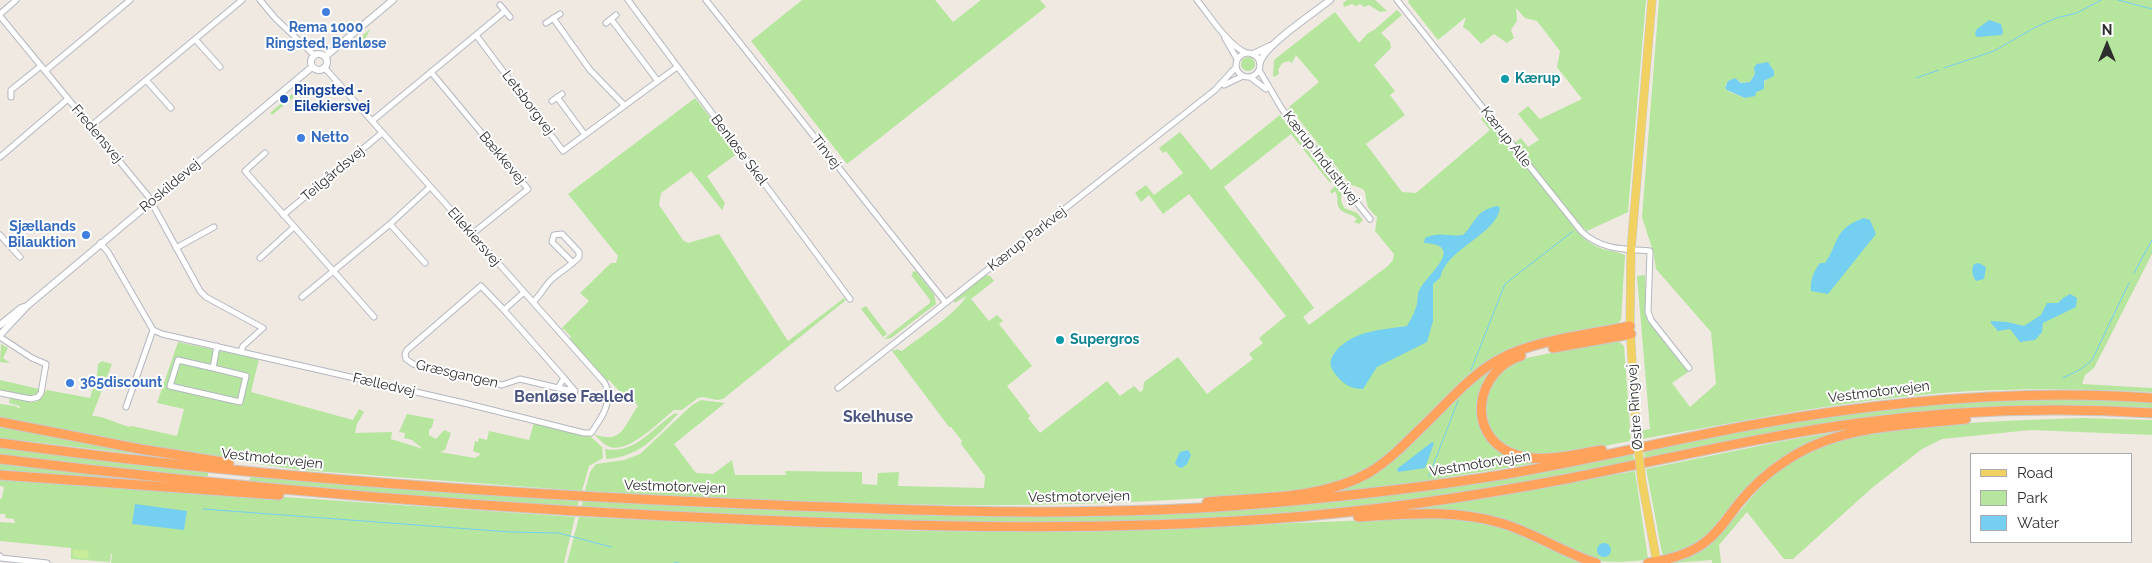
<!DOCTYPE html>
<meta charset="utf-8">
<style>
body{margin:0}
#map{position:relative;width:2152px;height:563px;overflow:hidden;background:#efe9e1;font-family:Raleway,sans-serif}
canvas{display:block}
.legend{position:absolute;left:1970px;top:453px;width:162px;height:90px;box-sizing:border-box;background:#fff;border:1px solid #ababab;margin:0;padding:6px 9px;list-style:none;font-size:15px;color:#2e2e2e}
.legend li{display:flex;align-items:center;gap:10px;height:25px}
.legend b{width:25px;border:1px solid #ababab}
.north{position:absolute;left:2082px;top:20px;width:50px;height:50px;-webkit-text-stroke:4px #fff;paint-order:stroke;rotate:0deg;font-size:14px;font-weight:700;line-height:20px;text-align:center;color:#2e2e2e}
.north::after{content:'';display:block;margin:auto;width:18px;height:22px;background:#2e2e2e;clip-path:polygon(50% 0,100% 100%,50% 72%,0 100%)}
</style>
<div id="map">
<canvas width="2152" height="563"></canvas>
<ul class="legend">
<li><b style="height:6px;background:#f2d163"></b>Road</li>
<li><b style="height:14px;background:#b6e59e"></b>Park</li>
<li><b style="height:14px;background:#75cff0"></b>Water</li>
</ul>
<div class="north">N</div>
</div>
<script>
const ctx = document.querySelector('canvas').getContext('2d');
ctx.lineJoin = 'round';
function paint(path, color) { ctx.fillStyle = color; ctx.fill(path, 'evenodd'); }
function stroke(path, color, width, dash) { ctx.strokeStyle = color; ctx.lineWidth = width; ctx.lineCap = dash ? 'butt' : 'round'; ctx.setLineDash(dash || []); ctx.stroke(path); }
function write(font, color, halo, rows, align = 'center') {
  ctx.font = font + ' Raleway,sans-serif'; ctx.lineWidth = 4; ctx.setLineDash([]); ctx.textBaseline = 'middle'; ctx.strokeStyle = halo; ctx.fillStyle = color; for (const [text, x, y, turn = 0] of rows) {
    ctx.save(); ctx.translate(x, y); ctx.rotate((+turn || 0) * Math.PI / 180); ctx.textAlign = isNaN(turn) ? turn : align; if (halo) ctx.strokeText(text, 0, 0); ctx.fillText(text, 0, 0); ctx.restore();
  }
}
paint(new Path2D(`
 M 802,0 L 935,0 L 953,22 L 981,0 L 1040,0 L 1046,7 L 847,164 L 751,41 Z
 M 1347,0 L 1375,0 L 1387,11 L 1380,12 L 1369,5 L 1364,7 L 1360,4 L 1356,6 L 1352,4 L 1344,7 L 1343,3 Z
 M 1409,0 L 1646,0 L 1628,212 L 1587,231 L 1578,223 L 1514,143 L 1521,138 L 1528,147 L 1539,140 L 1518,114 L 1528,106 L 1540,119 L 1582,99 L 1557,67 L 1560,51 L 1537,21 L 1525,18 L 1516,8 L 1517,21 L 1511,30 L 1514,38 L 1507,43 L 1494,34 L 1481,44 L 1469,31 L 1463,27 L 1466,17 L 1438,40 L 1408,2 Z
 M 1659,0 L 2152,0 L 2152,254 L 2094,368 L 2085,375 L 2082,384 L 2152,388 L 2152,392 C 2069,388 1984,387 1901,397 C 1814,406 1728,424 1642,439 L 1641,431 L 1650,429 L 1637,276 L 1645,275 L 1647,320 L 1688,372 L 1672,383 L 1690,407 L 1716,384 L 1711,332 L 1656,269 L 1653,251 L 1642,217 ZM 1768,62 L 1774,71 L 1756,92 L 1745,98 L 1730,92 L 1725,88 L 1726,84 L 1738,80 L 1741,83 L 1750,82 L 1755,74 Z
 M 1397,10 L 1402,15 L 1381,33 L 1390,42 L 1391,48 L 1374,65 L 1395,91 L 1390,95 L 1405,115 L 1366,144 L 1402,192 L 1416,193 L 1490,130 L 1481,119 L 1485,114 L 1561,209 C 1571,224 1581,240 1598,247 C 1606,251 1617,251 1625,255 L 1621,320 L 1616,325 C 1569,335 1518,339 1479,369 C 1441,405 1392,460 1345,480 C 1327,487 1305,489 1285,491 C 1253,495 1220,497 1187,499 C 987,512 786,502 585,491 L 590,472 L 596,464 L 624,460 L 640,454 L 692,405 L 701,400 L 725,403 L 674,444 L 696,473 L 713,474 L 732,460 L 735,475 L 786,475 L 785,471 L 862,472 L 862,484 L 877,485 L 878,473 L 899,472 L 898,486 L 984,488 L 985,476 L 961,444 L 962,441 L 951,427 L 949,427 L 892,351 L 893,349 L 894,351 L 897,349 L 902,351 C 917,339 960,311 966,296 L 955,303 L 954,300 L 985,275 L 990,276 L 994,281 L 971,299 L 989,321 L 997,315 L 1003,321 L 999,324 L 1032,366 L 1007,386 L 1030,416 L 1028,418 L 1040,433 L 1107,381 L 1120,396 L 1134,386 L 1140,392 L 1143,390 L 1144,382 L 1178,357 L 1207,394 L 1253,359 L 1249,354 L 1263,343 L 1259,338 L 1286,316 L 1189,194 L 1163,214 L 1149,195 L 1141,202 L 1135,193 L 1146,185 L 1154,195 L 1183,173 L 1166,151 L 1163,153 L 1159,148 L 1180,132 L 1211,170 L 1280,115 L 1332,181 L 1330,183 L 1291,134 L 1224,187 L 1314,308 L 1303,317 L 1309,325 L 1388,266 L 1393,260 L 1394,254 L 1375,231 L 1377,217 C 1374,214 1368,209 1367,204 C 1364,189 1368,190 1351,185 L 1289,107 L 1319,82 L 1296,55 L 1292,63 L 1289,61 L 1282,63 L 1278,70 L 1279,74 L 1274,77 L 1273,75 L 1274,60 L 1335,12 L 1359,43 L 1368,33 L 1374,30 Z
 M 370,30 L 364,41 L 348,48 L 369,30 Z
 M1241 64a7 7 0 1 1 14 0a7 7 0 1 1-14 0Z
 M 292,94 L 294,97 L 272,115 L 270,113 Z
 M 695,98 L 738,153 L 707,176 L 725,203 L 722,210 L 691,171 L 661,193 L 659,205 L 683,240 L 688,243 L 719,234 L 788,341 L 844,298 L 846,300 L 723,399 L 717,400 L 703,397 L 698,398 L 682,410 L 674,410 C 659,422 629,453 610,447 C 603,444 599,439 594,434 C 623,445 624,425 638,406 L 626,393 L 623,395 L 609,380 L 606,381 L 569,339 L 571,337 L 564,329 L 560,330 L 589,301 L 580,293 L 611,263 L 616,263 L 618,256 L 568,194 Z
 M 1288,108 L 1350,186 L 1349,186 L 1288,110 Z
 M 1336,185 L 1342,193 L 1341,200 L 1344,208 L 1357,213 L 1363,220 L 1359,224 L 1354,222 L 1357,219 C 1352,213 1344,215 1339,208 C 1336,202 1339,197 1335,191 L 1332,194 L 1330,191 Z
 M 916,271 L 934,294 L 936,304 L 891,338 L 884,339 L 930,303 L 930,300 L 911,275 L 913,274 L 912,272 Z
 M 866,306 L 887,334 L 883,337 L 861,309 Z
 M 1619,333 L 1531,350 L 1502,363 L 1479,410 L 1503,451 L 1562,459 L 1386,487 L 1317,494 L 1364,477 L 1489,368 L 1531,349 Z
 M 1617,340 L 1624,346 L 1631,441 C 1601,446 1554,459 1525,454 C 1495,449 1476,415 1489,387 C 1497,370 1515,361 1531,357 Z
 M 178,342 L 259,359 L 251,392 L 353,420 L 359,409 L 364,412 L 357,424 L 355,433 L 392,432 L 391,439 L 423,449 L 412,440 L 404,438 L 405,433 L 399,432 L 407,414 L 434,419 L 432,427 L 429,430 L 429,435 L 436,439 L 444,430 L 451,433 L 445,450 L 440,452 L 475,458 L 481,454 L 473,451 L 475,441 L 478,442 L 479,438 L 487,440 L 489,431 L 529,440 L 534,423 L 590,436 L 602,447 L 603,458 L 589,466 L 582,491 L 301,470 L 194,455 L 0,419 L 0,404 L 16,406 L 19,409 L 20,406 L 9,403 L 10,397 L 36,402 L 47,390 L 90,398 L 97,375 L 98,364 L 102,361 L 112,364 L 92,416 C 105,416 117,424 130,427 L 132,426 L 177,436 L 184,409 L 157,403 Z
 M 1,344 L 8,348 L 3,358 L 10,363 L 0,362 Z
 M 0,380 L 39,389 L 38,393 L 31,396 L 0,390 Z
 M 2030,398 L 2152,401 L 2152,410 L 1967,409 L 1645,459 L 1644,451 L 1810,418 L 1918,404 Z
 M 675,413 L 678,414 C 655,437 640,457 606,459 L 605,449 C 635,455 652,428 675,413 Z
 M 2082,418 L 2152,420 L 2152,435 L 2031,430 L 1942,439 L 1922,449 L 1873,487 L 1793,559 L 1784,559 L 1747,512 L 1719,545 L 1721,563 L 1712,563 L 1712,560 L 1673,563 C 1725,548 1741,499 1782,467 C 1821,437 1872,433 1919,428 C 1973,421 2028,420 2082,418 Z
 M 0,426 L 161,455 L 161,457 L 0,438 Z
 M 1853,429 L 1772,468 L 1713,533 L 1682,552 L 1664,556 L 1662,553 L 1646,469 L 1783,441 Z
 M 0,446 L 204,471 L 208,473 L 208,476 L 195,478 L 0,456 Z
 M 1633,453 L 1634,462 C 1519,485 1404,505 1287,514 C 1052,534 816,519 581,509 L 583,500 L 879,513 L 1232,509 Z
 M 0,464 L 158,482 L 0,474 Z
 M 1635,471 L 1648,559 L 1645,560 C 1627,562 1611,563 1593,560 L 1508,523 L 1401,511 L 1492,497 Z
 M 252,476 L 260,476 L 579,500 L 577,508 L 257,483 L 249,480 Z
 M 0,480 L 182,490 L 575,517 L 564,563 L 111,563 L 112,554 L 111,553 L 110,562 L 71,559 L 71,548 L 0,541 L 0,522 L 15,523 L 14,519 L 6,518 L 5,514 L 0,514 L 0,499 L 2,498 L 4,487 L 0,486 Z
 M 579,517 L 913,531 L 1080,532 L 1440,517 L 1465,519 L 1505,528 L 1582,563 L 567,563 Z`), '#b6e59e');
paint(new Path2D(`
 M 73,549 L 89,551 L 88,559 L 73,557 Z`), '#c9ec9a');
paint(new Path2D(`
 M 1989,20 L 2001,24 L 2003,32 L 2002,35 L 1977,37 L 1975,34 L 1976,30 Z
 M 1768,62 L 1774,71 L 1774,76 L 1764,81 L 1764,89 L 1756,92 L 1755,96 L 1745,98 L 1727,90 L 1725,88 L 1728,81 L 1735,78 L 1741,83 L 1750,82 L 1755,74 L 1754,67 L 1757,64 Z
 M 1497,206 L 1500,207 C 1498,234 1446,248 1440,278 L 1433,284 L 1433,321 L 1427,342 L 1377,367 L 1363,389 C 1352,389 1344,385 1337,376 C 1331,369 1328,363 1333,355 C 1350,330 1382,330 1407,326 C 1411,319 1415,312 1417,304 C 1418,299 1417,293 1420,289 C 1427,275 1467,245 1424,243 L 1425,238 C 1439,231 1448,237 1463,235 C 1476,223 1474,211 1497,206 Z
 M 1864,218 L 1870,220 L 1876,234 L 1828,294 L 1811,291 C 1810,280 1813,273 1820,263 L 1825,263 C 1840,241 1834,228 1864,218 Z
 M 1979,263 L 1986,267 L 1984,279 L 1976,281 C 1972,275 1971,270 1974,264 Z
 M 2070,294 L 2077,298 L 2076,307 L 2043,323 L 2042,332 L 2035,340 L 2020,342 L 2010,329 L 1998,331 L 1991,323 L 1991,321 L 2007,322 L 2024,326 L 2041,315 L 2047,303 L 2058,303 L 2063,298 Z
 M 1432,442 L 1434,443 L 1425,468 L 1398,472 L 1397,469 Z
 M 1188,450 L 1191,455 L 1187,464 L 1182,468 L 1178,467 L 1175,463 L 1180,452 Z
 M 135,504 L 187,511 L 184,530 L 132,524 Z
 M1597 550a7 7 0 1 1 14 0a7 7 0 1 1-14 0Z`), '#75cff0');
stroke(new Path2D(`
 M 2118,0 L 2152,9
 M 1944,68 L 1994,51 L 2034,28 L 2056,18 L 2077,13 L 2101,0
 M 1916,78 L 1939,70
 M 2134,273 L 2152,240
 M 1471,370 L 1505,284 L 1572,232
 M 2063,378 L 2081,369 L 2092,360 L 2129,283
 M 1429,476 L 1458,401
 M 203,509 L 510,532 L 559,533 L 611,547
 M 674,562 L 679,563`), '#75cff0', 1);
const minor = new Path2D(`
 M 260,0 L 275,18 L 314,55
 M 628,0 L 850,299
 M 706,0 L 946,303
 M 1197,0 C 1210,16 1227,44 1246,53
 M 1397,0 L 1582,232 C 1602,250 1624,249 1650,251 L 1648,312 L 1651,320 L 1689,368
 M 500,5 L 510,17
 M 0,14 L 16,0
 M 0,16 L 148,196 L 200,291 L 206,297 L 263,328 L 243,346 L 241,351
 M 553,18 L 590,70 L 624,105
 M 611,19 L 657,80
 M 546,23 L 560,14
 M 606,23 L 616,15
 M 476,35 L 563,151 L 677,67
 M 1225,38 L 1237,59
 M 195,39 L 220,67
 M1236 65a12 12 0 1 1 24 0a12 12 0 1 1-24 0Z
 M 1259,70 L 1282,109 L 1370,219
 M 45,71 L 130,0
 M 431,72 L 528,189 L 472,234
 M 1250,77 L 1266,89
 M 146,80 L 171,108
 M 1224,85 L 1243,76
 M 11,97 L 11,90 L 41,66
 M 557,97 L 585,135
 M 552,101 L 562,94
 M 372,121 L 505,11
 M 91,126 L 242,0
 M 265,153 L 245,171 L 374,317
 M 0,157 L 68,99
 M 283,215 L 382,133
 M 390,224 L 425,263
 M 0,235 L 20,257
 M 100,243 L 108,252 L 153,330
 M 176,248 L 214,227
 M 260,258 L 294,227
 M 302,297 L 390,224 L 430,187
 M 533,302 C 540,296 544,287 551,280 C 559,272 571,266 579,257 L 579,252 L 562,234 L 554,235 L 552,242 L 573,263
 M 504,310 L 564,378 L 558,388 L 520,379 L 502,385 L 413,364 L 406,359 L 405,354 L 407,350 L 481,286 L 504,310 L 523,293
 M 153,330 L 162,334 L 464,403 L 584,433 L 591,433 C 601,419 615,399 604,382 L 324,67
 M 0,337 L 32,358 L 46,364 L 41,393 L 38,397 L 31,399 L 0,393
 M 213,368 L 246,376 L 240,402 L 170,386 L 178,360 L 213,368 L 217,346
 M 558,388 L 575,391 L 564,378
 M 838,388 L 1215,90 L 1236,67
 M 126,407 L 153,330
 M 0,556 L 1,558 L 47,563`);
const tertiary = new Path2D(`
 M311 62a8 8 0 1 1 16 0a8 8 0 1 1-16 0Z
 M 1253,54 L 1270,46
 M 325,57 L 393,0
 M 1260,62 C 1266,44 1314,13 1330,0
 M 0,325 L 21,308 L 27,306
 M 0,335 L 27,306 L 312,67`);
const primary = new Path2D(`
 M 1636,429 L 1630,326 L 1631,250 L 1652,0
 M 1642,482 L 1657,563`);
const motorway = new Path2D(`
 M 1553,348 L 1631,334
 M 1521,356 C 1476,370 1465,433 1511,453 C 1538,465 1574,454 1602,450
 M 0,422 L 140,449 L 229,463
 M 0,443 C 248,477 498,494 748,504 C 921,511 1096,518 1269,503 C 1349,496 1428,487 1507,474 C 1589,460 1670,440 1752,425 C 1884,401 2018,389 2152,398
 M 0,459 C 252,490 505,510 758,520 C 929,527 1099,531 1269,519 C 1370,512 1471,497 1571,478 C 1667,459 1762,436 1859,423 C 1956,410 2055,407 2152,413
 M 0,475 L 279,495
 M 1207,502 C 1260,497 1322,500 1370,472 C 1388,461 1404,445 1419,430 C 1445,406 1470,374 1502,358 C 1535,340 1593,334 1630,326
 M 1358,517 C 1406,514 1456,509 1504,524 C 1536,534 1564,553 1596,563
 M 1648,563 C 1667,560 1688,555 1704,543 C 1719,532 1728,517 1739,503 C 1752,487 1767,473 1784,462 C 1836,425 1905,425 1966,419`);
stroke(minor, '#b4b7c1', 7);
stroke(tertiary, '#b4b7c1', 8);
stroke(primary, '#c9c9c9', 9);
stroke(motorway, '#c9c9c9', 11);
stroke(minor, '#fff', 5);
stroke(tertiary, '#fff', 6);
stroke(primary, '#f2d163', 8);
stroke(motorway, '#ffa35c', 9);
const primaryBridge = new Path2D(`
 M 1636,429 L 1642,482`);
stroke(primaryBridge, '#c9c9c9', 9, []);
stroke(primaryBridge, '#f2d163', 8);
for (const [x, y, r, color] of [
 [326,12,5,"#3f7fe0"],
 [1505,79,5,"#0f9aa8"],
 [284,99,5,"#1a4fb4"],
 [301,138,5,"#3f7fe0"],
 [86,235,5,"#3f7fe0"],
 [1060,340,5,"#0f9aa8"],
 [70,383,5,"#3f7fe0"]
]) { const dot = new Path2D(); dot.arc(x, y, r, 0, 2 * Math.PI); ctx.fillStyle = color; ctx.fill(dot); stroke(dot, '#fff', 2); }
write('bold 14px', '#366cbe', '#fff', [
 ["Rema 1000",326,28,"center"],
 ["Ringsted, Benløse",326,44,"center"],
 ["Netto",311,138],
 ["Sjællands",76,227,"right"],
 ["Bilauktion",76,243,"right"],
 ["365discount",80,383]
], 'left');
write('bold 14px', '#0d838f', '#fff', [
 ["Kærup",1515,79],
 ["Supergros",1070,340]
], 'left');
write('bold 14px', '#164399', '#fff', [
 ["Ringsted -",294,91],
 ["Eilekiersvej",294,107]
], 'left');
write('14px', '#2e2e2e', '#fff', [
 ["Letsborgvej",528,103,53],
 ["Fredensvej",97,134,50],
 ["Kærup Alle",1506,137,52],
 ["Benløse Skel",739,150,53],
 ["Tinvej",826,152,52],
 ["Bækkevej",502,158,50],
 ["Kærup Industrivej",1321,158,52],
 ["Teilgårdsvej",333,174,-40],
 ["Roskildevej",170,186,-40],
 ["Eilekiersvej",474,237,49],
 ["Kærup Parkvej",1027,239,-38],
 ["Græsgangen",457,374,13],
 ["Fælledvej",384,385,13],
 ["Vestmotorvejen",1879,392,-7],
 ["Østre Ringvej",1635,407,-94],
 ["Vestmotorvejen",272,459,6],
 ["Vestmotorvejen",1480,464,-9],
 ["Vestmotorvejen",675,487,2],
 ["Vestmotorvejen",1079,497,-1]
]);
write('bold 16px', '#4d5680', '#fff', [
 ["Benløse Fælled",574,397],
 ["Skelhuse",878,417]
]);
</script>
